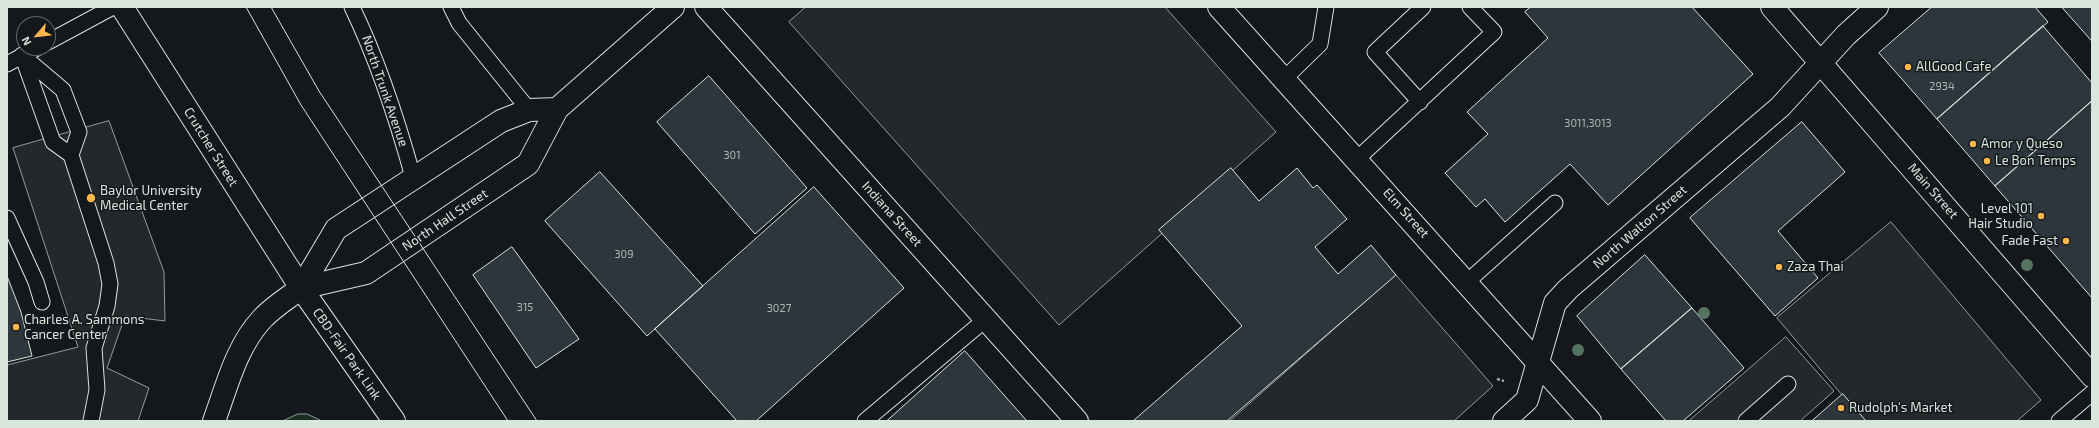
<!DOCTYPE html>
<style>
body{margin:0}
#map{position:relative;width:2099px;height:428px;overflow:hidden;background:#14181c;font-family:"Exo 2",sans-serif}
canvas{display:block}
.frame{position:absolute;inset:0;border:8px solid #d8e6dc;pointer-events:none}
.north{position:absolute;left:16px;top:16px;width:40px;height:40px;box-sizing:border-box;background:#14181c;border:1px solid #626a69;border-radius:50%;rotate:242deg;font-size:11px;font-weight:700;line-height:16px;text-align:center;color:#d8e6dc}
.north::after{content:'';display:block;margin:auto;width:14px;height:18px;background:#ffb74d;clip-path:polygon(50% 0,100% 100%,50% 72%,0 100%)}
</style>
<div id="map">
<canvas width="2099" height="428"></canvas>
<div class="frame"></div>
<div class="north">N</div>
</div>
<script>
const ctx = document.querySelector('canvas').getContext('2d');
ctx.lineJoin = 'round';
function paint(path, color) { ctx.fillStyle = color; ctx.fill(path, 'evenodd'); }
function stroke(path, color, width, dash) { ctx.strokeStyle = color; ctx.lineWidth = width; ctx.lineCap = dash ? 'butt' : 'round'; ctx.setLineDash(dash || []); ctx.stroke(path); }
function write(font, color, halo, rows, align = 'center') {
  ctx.font = font + ' "Exo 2",sans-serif'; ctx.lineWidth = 3; ctx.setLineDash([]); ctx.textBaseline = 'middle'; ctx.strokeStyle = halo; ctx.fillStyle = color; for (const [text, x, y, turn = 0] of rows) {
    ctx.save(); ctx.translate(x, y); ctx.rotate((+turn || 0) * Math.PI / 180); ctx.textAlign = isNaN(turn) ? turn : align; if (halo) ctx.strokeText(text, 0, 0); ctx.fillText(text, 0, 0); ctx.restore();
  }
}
const green = new Path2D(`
 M 298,414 L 307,414 L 322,421 L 283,421 Z`);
paint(green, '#1a2d24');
stroke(green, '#939e99', 1);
const parking = new Path2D(`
 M 806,7 L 1165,7 L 1276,132 L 1059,325 L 789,22 Z
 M 109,121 L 164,272 L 165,321 L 125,316 L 107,368 L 149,388 L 138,421 L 7,421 L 7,365 L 78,347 L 13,148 Z
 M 1891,222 L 2041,400 L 2017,421 L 1864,421 L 1777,318 Z
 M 1396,275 L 1493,386 L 1454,421 L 1230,421 Z
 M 1786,337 L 1834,391 L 1800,421 L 1689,421 Z`);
paint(parking, '#24282b');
stroke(parking, '#939e99', 1);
const building = new Path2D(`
 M 1531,7 L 1692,7 L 1753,74 L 1608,205 L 1570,164 L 1505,222 L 1485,199 L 1476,207 L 1445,173 L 1488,134 L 1467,112 L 1548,38 L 1525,12 Z
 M 1932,7 L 2035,7 L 2048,22 L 1937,119 L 1879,53 Z
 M 2062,7 L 2092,7 L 2092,41 Z
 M 2043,26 L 2092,83 L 2092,101 L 1995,186 L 1937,119 Z
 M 709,76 L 807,188 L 755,234 L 657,122 Z
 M 2092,101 L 2092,298 L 1995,186 Z
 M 1802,122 L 1845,172 L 1778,231 L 1818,278 L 1775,316 L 1690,218 Z
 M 1231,168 L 1259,201 L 1297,168 L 1313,188 L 1317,185 L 1347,219 L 1315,247 L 1338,274 L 1371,245 L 1396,275 L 1227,421 L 1133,421 L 1242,326 L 1159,230 Z
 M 600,172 L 703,286 L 647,336 L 545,221 Z
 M 814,187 L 904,288 L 756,421 L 737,421 L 655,329 Z
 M 512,247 L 579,339 L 536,368 L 473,275 Z
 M 1645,255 L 1692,308 L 1621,369 L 1577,316 Z
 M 7,276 L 21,312 L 32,356 L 7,362 Z
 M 1692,308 L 1744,368 L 1683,421 L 1666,421 L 1621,369 Z
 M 965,351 L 1027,421 L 887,421 Z
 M 1843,394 L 1866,421 L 1812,421 Z`);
paint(building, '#2c363c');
stroke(building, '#d8e6dc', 1);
const service = new Path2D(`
 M 352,7 C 378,61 397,119 413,177
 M 451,7 L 459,23 L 529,110
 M 48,42 L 113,7
 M 22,55 L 53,142 L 71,155 L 106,263 L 110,284 L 107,306 L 94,348 L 97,390 L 91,421
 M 24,57 L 63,90 L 79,132 L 71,155
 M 7,64 L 37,48
 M 1284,79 L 1320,44 L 1326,7
 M 1420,102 L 1375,52 L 1423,7
 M 1357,159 L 1494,32 L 1470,7
 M 7,218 L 36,282 L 42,302
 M 1467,282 L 1555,203
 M 865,421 L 986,319
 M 1746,421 L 1788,384
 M 2059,421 L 2092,393`);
const minor = new Path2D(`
 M 122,7 L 301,288 C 288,298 273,307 262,319 C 236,347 227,386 214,421
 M 706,7 L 1077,421
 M 1504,421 L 1527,400 L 1555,303 L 1568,289 L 1780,107 L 1846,35 L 1877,7`);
const tertiary = new Path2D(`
 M 301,288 L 366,273 L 528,164 L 557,109 L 673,7
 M 301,288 L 336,229 L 501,121 L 529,110 L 557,109
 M 301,288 L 394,421`);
const secondary = new Path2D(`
 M 1219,7 L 1590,421
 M 1772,7 L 2092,376`);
stroke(service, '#d8e6dc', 17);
stroke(minor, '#d8e6dc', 24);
stroke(tertiary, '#d8e6dc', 24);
stroke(secondary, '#d8e6dc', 24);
stroke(new Path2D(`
 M 1497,379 L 1504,381`), '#9da8a2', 2.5, [3, 2]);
stroke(service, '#14181c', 15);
stroke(minor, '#14181c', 22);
stroke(tertiary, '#14181c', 22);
stroke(secondary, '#14181c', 22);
stroke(new Path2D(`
 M 246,7 L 301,105 L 508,421
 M 271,7 L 319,91 L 537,421`), '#d8e6dc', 1);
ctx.fillStyle = '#55745f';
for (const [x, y] of [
 [2027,265],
 [1704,313],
 [1578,350]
]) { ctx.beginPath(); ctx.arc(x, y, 6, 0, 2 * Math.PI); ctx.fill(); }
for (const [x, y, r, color] of [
 [1908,67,4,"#ffb74d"],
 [1973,144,4,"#ffb74d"],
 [1987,161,4,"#ffb74d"],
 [91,198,5,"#ffb74d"],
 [2041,216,4,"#ffb74d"],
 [2066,241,4,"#ffb74d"],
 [1779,267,4,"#ffb74d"],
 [16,327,4,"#ffb74d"],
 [1841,408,4,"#ffb74d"]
]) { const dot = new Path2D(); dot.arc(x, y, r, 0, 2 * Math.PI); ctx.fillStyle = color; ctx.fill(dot); stroke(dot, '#14181c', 1.5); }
write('11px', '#adbab4', null, [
 ["2934",1942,86],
 ["3011,3013",1588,123],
 ["301",732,155],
 ["309",624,254],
 ["315",525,307],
 ["3027",779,308]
]);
write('13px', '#d8e6dc', '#14181c', [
 ["AllGood Cafe",1916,67],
 ["Amor y Queso",1981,144],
 ["Le Bon Temps",1995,161],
 ["Baylor University",100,191],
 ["Medical Center",100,206],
 ["Level 101",2033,209,"right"],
 ["Hair Studio",2033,224,"right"],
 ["Fade Fast",2058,241,"right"],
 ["Zaza Thai",1787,267],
 ["Charles A. Sammons",24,320],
 ["Cancer Center",24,335],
 ["Rudolph's Market",1849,408]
], 'left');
write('13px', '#d8e6dc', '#14181c', [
 ["North Trunk Avenue",385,91,71],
 ["Crutcher Street",211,147,58],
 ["Main Street",1933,191,49],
 ["Elm Street",1406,213,48],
 ["Indiana Street",892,214,48],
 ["North Hall Street",445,220,-34],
 ["North Walton Street",1640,227,-41],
 ["CBD-Fair Park Link",347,354,55]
]);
</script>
